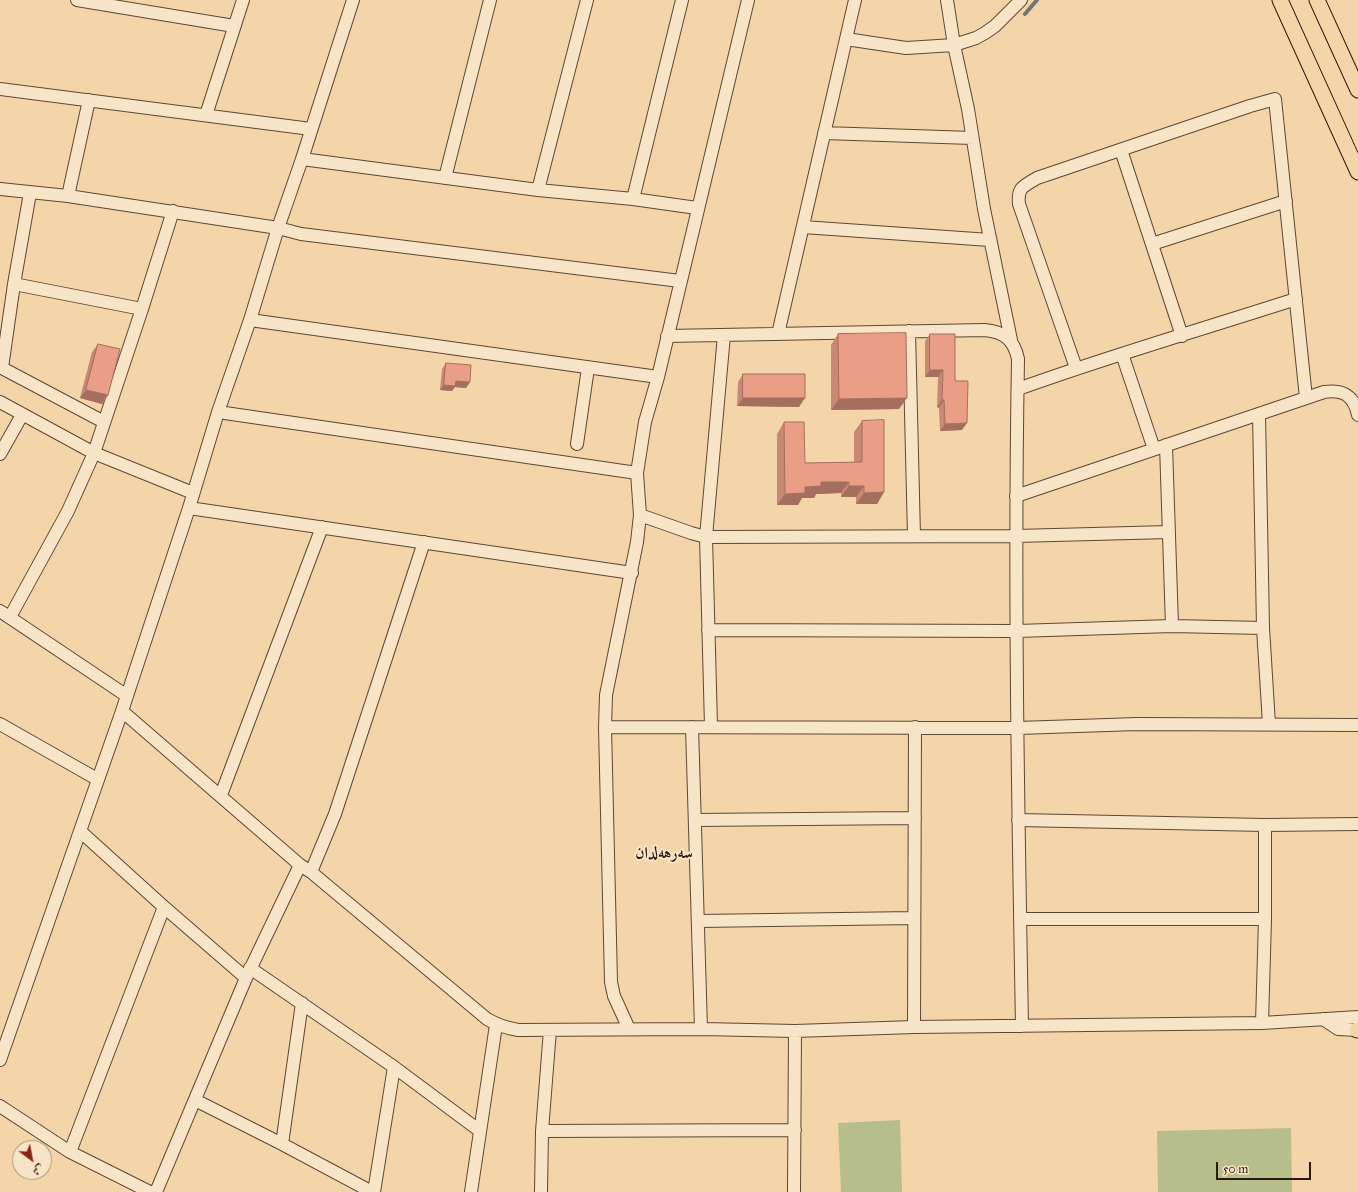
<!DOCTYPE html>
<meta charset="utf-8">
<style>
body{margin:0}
#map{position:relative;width:1358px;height:1192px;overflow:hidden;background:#f4d5a9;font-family:"IM FELL Great Primer",Amiri,serif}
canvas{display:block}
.north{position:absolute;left:12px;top:1140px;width:40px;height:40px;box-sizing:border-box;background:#f8e4c7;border:1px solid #a6927d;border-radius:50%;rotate:148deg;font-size:11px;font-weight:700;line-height:16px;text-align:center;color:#2b180f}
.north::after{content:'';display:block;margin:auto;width:14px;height:18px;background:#8f2418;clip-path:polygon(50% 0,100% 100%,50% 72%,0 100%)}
.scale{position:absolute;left:1216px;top:1162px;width:95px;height:18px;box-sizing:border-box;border:2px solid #2b180f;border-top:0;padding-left:5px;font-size:12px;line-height:14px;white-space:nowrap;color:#2b180f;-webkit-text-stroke:3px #f8e4c7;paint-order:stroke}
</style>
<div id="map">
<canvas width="1358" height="1192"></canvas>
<div class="north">ش</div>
<div class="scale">50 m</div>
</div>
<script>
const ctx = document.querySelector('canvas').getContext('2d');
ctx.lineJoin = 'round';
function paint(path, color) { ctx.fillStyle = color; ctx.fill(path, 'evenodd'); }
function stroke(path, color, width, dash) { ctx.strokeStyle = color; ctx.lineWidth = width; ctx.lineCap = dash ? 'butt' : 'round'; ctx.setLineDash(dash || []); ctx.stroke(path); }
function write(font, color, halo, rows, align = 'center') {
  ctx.font = font + ' "IM FELL Great Primer",Amiri,serif'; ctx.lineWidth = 4; ctx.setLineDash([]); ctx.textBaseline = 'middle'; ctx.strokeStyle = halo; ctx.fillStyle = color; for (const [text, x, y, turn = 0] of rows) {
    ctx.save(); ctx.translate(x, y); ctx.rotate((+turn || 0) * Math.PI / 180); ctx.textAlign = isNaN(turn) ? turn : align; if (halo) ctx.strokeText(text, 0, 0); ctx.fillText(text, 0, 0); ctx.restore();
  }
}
paint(new Path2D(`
 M 900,1120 L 902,1192 L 841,1192 L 838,1123 Z
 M 1291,1128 L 1292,1192 L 1158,1192 L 1157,1131 Z`), '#b6be8c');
stroke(new Path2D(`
 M 1025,14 L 1037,0`), '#727672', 4);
const minor = new Path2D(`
 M 77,0 L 234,26
 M 947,0 L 954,45 L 968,109 L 984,209 L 1011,340
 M 846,39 L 906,48 L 954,45 L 976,38 L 985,33 L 995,26 L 1021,0
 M 0,89 L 311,129
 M 206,115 L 243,0
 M 824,133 L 972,138
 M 1121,150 L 1182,336
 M 302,159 L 538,190 L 633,199 L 697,208
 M 445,178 L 490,0
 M 0,189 L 68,196 L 278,228 L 301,234 L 680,281
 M 538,190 L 587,0
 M 68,196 L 89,100
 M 633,199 L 682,0
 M 803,227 L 990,240
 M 1152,244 L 1286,201
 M 14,284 L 142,309
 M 250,320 L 658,377
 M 909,331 L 914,536
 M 778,334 L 855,0
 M 667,336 L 985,330 C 1005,332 1014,340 1018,359 C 1014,582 1018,804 1022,1026
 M 1122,354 L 1154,449
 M 0,367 L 104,422
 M 2,368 L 14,284 L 30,193
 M 1076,368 L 1019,204 C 1017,187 1024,186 1037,178 L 1250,106 L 1275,99 L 1306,398
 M 1018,389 C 1109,356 1203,329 1296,299
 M 0,402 L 94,453 L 193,493
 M 218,412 L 637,473
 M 1259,414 L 1263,628 L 1269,724
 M 577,444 L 588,368
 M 1166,445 L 1172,626
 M 0,454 L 22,415
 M 1016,496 L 1324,392 C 1344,389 1354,396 1358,415
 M 189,508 L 632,573
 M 640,515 L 691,533 L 706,537 L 1016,536 L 1169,532
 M 0,611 L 127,696
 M 10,617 L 68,511 L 94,453 L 142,309 L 173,211
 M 708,630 L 1017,631 L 1172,626 L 1263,628
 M 122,711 L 300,865 L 311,872 L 487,1019 C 497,1025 506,1028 518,1030 L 703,1029 L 795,1031 L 914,1027 L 1262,1023 L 1358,1017
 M 0,724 L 97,779
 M 711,726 L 706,537 L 724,335
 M 605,727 L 1018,728 L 1137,724 L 1358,725
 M 692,727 L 701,1029
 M 221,795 L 322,527
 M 695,820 L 915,818
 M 1018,820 L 1265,825 L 1358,824
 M 80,831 L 164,907 L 246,978
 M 311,872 L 335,814 L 424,542
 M 1020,919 L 1265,919
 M 698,921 L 914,918
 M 250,968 L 394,1067 L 480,1131
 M 1323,1019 L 1338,1029 L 1358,1030
 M 1262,1023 L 1265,919 L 1265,825
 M 914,1027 L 915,727
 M 629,1029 L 614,996 L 611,982 L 605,727 L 606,695 L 637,542 L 640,515 L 637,473 L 645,422 L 658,377 L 748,0
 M 0,1060 L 122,711 L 189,508 L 218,412 L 250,320 L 278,228 L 302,159 L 353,0
 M 195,1100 L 282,1144 L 372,1192
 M 0,1106 L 70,1152 L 150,1192
 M 542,1131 L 795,1130
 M 282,1144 L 302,1003
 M 70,1152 L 164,907
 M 156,1192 L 246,978 L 300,865
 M 374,1192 L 394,1067
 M 471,1192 L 496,1025
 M 541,1192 L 542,1131 L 550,1030
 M 794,1192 L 795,1031`);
const major = new Path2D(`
 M 1280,0 L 1358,172
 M 1317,0 L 1358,90
 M 1357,1030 L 1358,1030`);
stroke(minor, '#5d4736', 14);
stroke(major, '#2b180f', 17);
stroke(minor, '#f8e4c7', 12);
stroke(major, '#f4d5a9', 15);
paint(new Path2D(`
 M 838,334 L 899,409 L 831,410 L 831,345 Z
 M 930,334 L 955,381 L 962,430 L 940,431 L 939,408 L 937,407 L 938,377 L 925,377 L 925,341 Z
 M 98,344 L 108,395 L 102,404 L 80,398 L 92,352 Z
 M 446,363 L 470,382 L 466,388 L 455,387 L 452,391 L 440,390 L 442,369 Z
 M 743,374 L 799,407 L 737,406 L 738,382 Z
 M 862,421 L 884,492 L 877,504 L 856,504 L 856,497 L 841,497 L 841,493 L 816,494 L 814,498 L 802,498 L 798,505 L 777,505 L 777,434 L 784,422 L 805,463 L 854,462 L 854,432 Z`), '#c98873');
paint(new Path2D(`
 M 930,370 L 943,370 L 938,377 L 925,377 Z
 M 456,381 L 470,382 L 466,388 L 455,387 L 452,391 L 440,390 L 444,385 Z
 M 86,390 L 108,395 L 102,404 L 80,398 Z
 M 743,398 L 805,398 L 799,407 L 737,406 Z
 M 907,398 L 899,409 L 831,410 L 839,399 Z
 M 942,400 L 944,400 L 939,408 L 937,407 Z
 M 967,423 L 962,430 L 940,431 L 945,424 Z
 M 821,482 L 849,482 L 841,493 L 816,494 L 814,498 L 802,498 L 798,505 L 777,505 L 785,494 L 805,487 Z
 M 849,486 L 864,486 L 856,497 L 841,497 Z
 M 884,492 L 877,504 L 856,504 L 864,493 Z`), '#a46f5e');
const building = new Path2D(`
 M 906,333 L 907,398 L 839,399 L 838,334 Z
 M 930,334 L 955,334 L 955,381 L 968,381 L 967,423 L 945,424 L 944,400 L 942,400 L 943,370 L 930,370 Z
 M 98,344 L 120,349 L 108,395 L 86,390 Z
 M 446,363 L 471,365 L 470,382 L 456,381 L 455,386 L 444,385 Z
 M 743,374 L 805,374 L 805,398 L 743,398 Z
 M 884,420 L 884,492 L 864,493 L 864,486 L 849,486 L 849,482 L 821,482 L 821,486 L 805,487 L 805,493 L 785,494 L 784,422 L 804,422 L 805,463 L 862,462 L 862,421 Z`);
paint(building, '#ea9e86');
stroke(building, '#a46f5e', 1);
write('bold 16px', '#2b180f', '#f8e4c7', [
 ["سەرهەلدان",664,854]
]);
</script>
